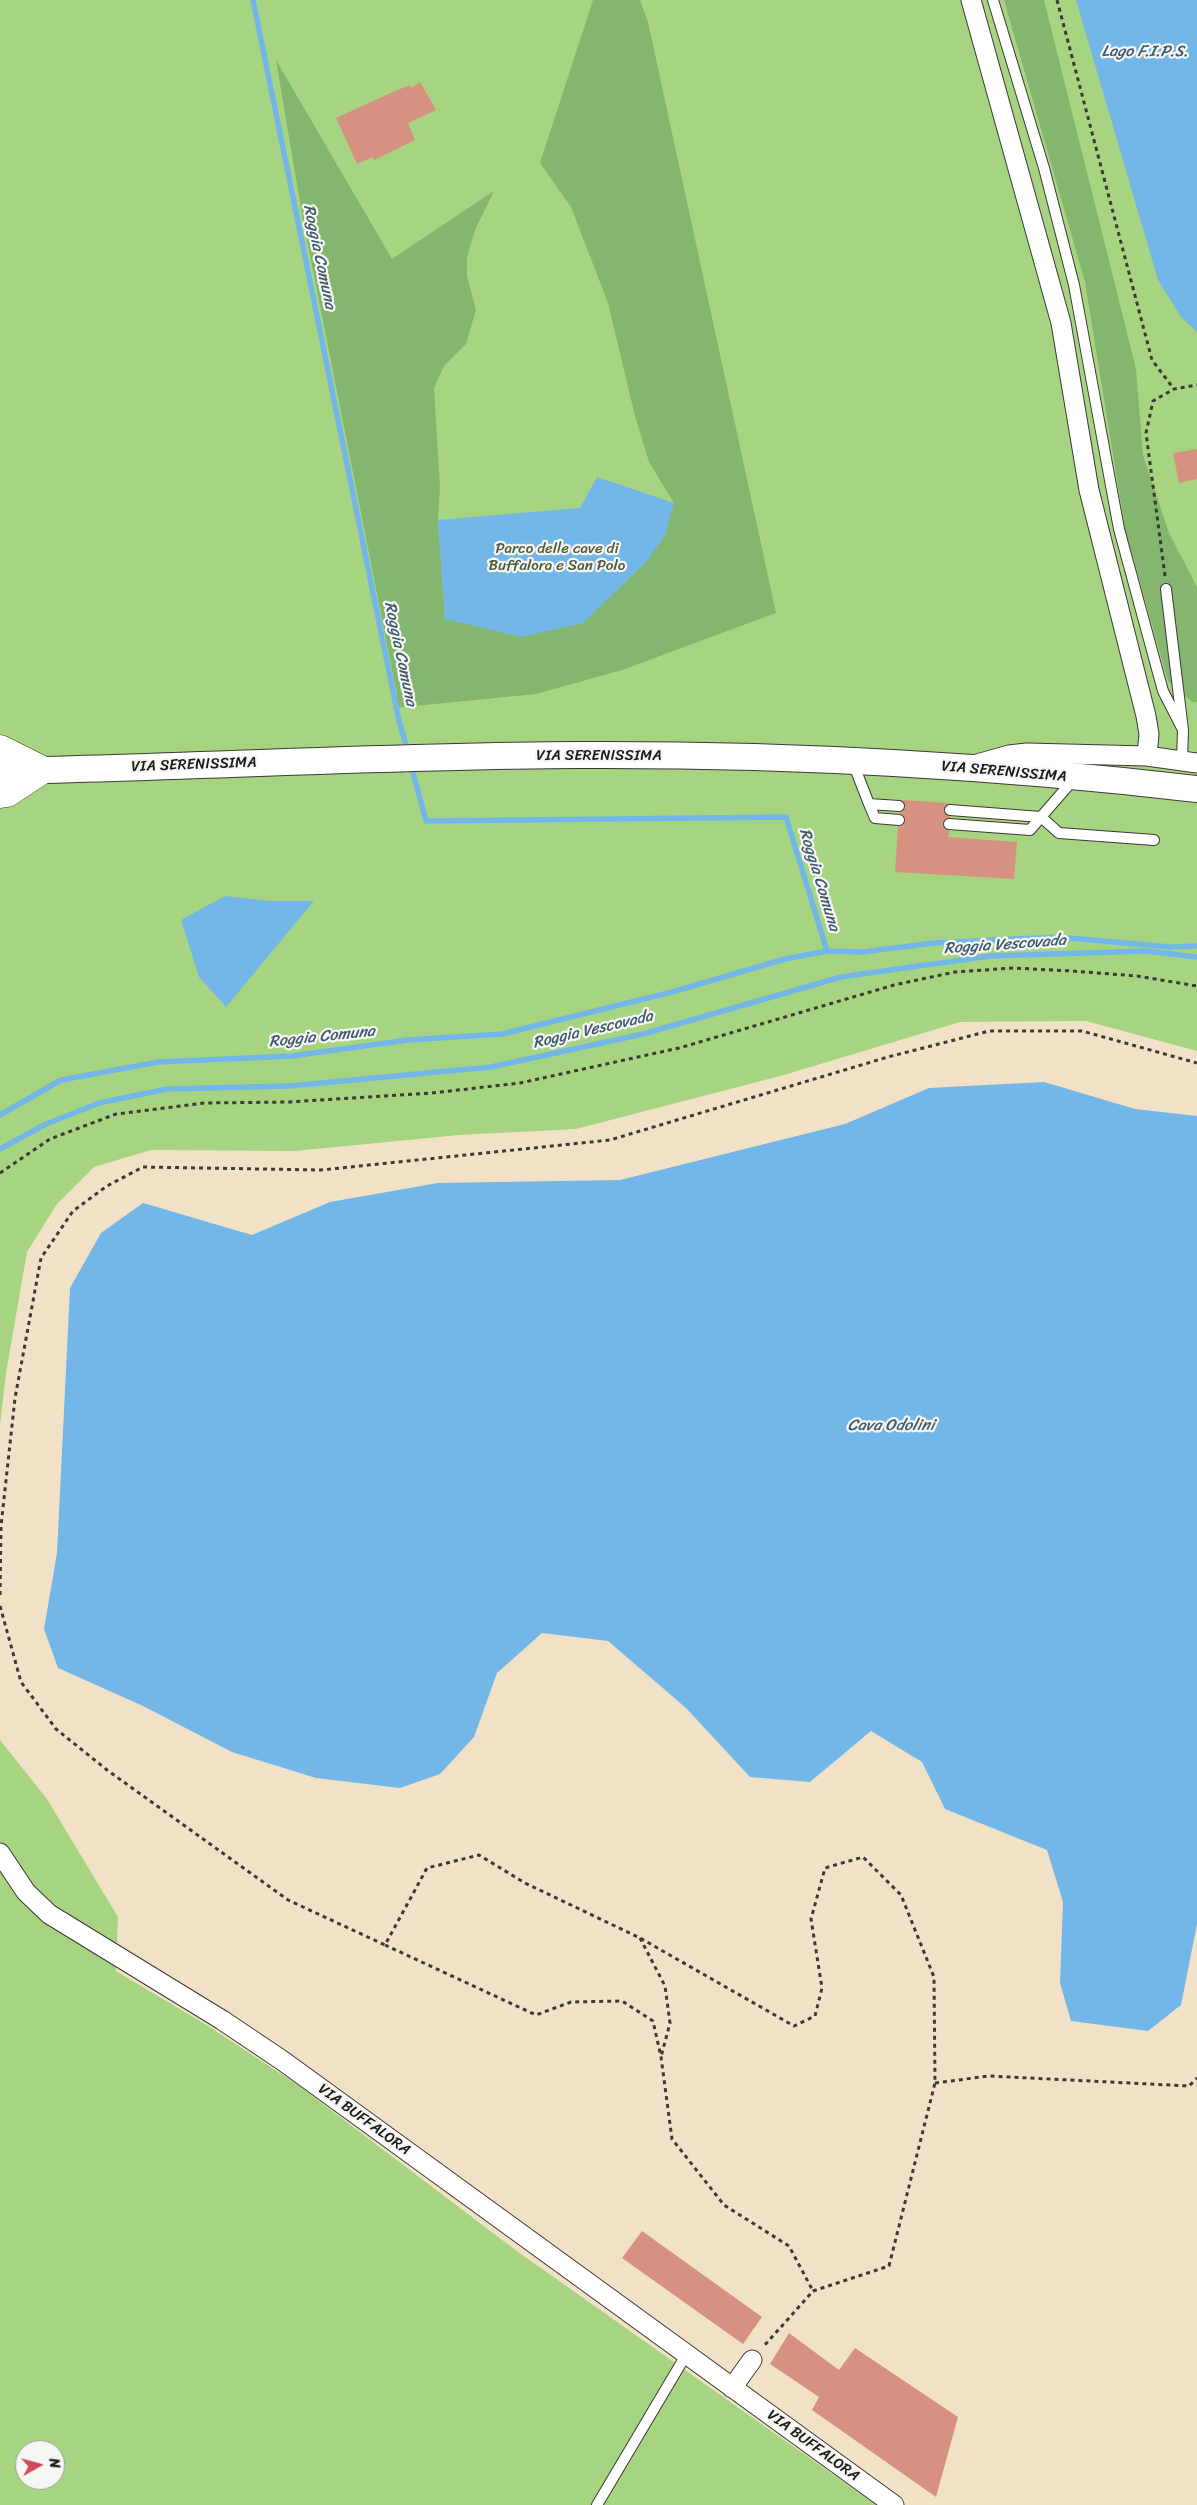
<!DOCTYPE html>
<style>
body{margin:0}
#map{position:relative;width:1197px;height:2505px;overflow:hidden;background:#f1e2c7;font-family:Sriracha,sans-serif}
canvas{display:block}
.north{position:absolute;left:15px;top:2440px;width:50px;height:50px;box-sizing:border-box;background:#f6f6f2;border:1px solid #9f9f9c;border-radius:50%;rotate:83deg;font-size:14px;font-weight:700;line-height:20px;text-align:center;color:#1c1c1c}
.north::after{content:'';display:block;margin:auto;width:18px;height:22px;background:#d1495b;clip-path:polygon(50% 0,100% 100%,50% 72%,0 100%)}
</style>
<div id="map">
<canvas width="1197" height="2505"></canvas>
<div class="north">N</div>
</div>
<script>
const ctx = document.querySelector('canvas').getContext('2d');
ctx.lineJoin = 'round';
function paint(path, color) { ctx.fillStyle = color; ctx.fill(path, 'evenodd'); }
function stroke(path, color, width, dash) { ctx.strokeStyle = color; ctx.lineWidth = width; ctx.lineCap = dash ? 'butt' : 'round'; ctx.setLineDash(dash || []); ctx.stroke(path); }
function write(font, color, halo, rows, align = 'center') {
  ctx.font = font + ' Sriracha,sans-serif'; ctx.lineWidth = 4.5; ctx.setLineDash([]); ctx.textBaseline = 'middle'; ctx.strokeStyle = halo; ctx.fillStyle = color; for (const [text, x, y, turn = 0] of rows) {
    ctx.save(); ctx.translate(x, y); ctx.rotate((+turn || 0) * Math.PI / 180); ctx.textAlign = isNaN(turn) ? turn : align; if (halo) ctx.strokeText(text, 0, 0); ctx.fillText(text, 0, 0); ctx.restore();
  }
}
paint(new Path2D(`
 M 0,0 L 1197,0 L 1197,1051 L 1086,1021 L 960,1022 L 784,1075 L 576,1129 L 459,1135 L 295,1151 L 151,1150 L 94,1167 L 57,1204 L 27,1252 L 6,1373 L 0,1425 Z
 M 0,1740 L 47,1799 L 118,1917 L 116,1971 L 205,2024 L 298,2085 L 514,2249 L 876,2505 L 0,2505 ZM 25,2450 L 55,2450 L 55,2480 L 25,2480 Z`), '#a7d481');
paint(new Path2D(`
 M 593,0 L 640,0 L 648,22 L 776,613 L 622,670 L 536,694 L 394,708 L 397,695 L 303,220 L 276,60 L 392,259 L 494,191 L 475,230 L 467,257 L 467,276 L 476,310 L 466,344 L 444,366 L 434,388 L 440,487 L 438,520 L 445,619 L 674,503 L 649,462 L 635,416 L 608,303 L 571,207 L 540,163 Z
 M 1004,0 L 1044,0 L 1136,369 L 1143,455 L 1169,533 L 1197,587 L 1197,702 L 1192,702 L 1168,681 L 1125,529 L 1085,282 Z`), '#85b66f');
paint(new Path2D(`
 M 1076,0 L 1197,0 L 1197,332 L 1181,317 L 1158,280 Z
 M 597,477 L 674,503 L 665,535 L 647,561 L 583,623 L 521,637 L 445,619 L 438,520 L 580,508 Z
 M 225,896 L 269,901 L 314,901 L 226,1007 L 199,977 L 181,920 Z
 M 1044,1082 L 1135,1109 L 1197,1116 L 1197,1924 L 1181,2005 L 1148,2031 L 1071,2021 L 1060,1983 L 1063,1902 L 1047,1850 L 945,1809 L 922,1762 L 871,1731 L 810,1782 L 750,1777 L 686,1708 L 608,1641 L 542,1633 L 497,1673 L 474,1737 L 440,1774 L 400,1788 L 316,1778 L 232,1752 L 143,1706 L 58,1668 L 44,1629 L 57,1553 L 70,1288 L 101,1233 L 143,1203 L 252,1235 L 330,1202 L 438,1183 L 620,1180 L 845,1124 L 929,1088 Z`), '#73b7e9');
stroke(new Path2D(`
 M 253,0 L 399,721 L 408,752
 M 411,765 L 426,821 L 786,817 L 827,951
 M 0,1115 L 61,1080 L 158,1062 L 292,1056 L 407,1040 L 502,1034 L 672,992 L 785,959 L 827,951 L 863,952 L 934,943 L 1058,937 L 1170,947 L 1197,946
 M 0,1149 L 46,1124 L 99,1103 L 167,1089 L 289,1086 L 491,1067 L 643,1034 L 841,977 L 990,956 L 1146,951 L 1197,957`), '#73b7e9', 5.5);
paint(new Path2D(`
 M 420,82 L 436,110 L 408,123 L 415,140 L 374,160 L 373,157 L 357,164 L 336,118 L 395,91 L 410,85 L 411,88 Z
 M 1197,449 L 1197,479 L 1179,483 L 1173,453 Z
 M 901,800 L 949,803 L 943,810 L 950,817 L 944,820 L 942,824 L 945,829 L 949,831 L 948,837 L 1017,842 L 1014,879 L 895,872 L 898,827 L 902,826 L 906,821 L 903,815 L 899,813 L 906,807 Z
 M 642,2231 L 762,2317 L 743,2344 L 622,2258 Z
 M 789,2333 L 839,2370 L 855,2348 L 958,2417 L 936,2497 L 812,2410 L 819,2397 L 770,2364 Z`), '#d79181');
const service = new Path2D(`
 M 993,0 L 1044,168 L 1074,285 L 1119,529 L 1163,691 L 1183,730
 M 1166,589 L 1183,730 L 1182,760
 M 853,763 L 869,804 L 899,806
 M 869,804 L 875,818 L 899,820
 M 950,810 L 1041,817 L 1074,779
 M 949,824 L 1030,830 L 1041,817 L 1059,833 L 1154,840
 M 597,2505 L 686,2355`);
const minor = new Path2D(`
 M 971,0 L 1061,323 L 1089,490 L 1146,716 L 1149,734 L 1147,756
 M 977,764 L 1009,755 L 1027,753 L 1147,756 L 1197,763
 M 0,1853 L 26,1892 L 49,1914 L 222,2020 L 283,2061 L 894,2505
 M 732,2388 L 752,2360`);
const secondary = new Path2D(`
 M 0,771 C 193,767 385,756 578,755 C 784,754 992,765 1197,789`);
const trunk = new Path2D(`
 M 0,749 L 42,770
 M 0,794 L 7,793 L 42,770`);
stroke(service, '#3c3a36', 12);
stroke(minor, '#3c3a36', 21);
stroke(secondary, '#3c3a36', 28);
stroke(trunk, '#3c3a36', 29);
stroke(new Path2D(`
 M 1057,0 L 1152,360 L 1174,389
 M 1165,576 L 1146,433 L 1153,401 L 1174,389 L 1197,385
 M 0,1173 L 50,1139 L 116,1114 L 205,1103 L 290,1102 L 432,1093 L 520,1083 L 679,1048 L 894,985 L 955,972 L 1013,968 L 1072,971 L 1137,976 L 1197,986
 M 0,1595 L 1,1526 L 15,1398 L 41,1258 L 73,1211 L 107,1186 L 143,1167 L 321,1170 L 610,1140 L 888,1057 L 989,1031 L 1082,1031 L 1197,1063
 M 0,1606 L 21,1682 L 56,1729 L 107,1770 L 288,1900 L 385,1945 L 427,1868 L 479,1855 L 525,1883 L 640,1938 L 794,2026 L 815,2016 L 822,1988 L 811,1919 L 825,1868 L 863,1857 L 901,1895 L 934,1977 L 935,2083 L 889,2266 L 813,2291 L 764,2346
 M 640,1938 L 665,1986 L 670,2023 L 661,2057
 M 385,1945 L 536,2015 L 571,2002 L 622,2001 L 653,2021 L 661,2057 L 672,2139 L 724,2205 L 789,2246 L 813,2291
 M 935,2083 L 989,2076 L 1189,2086 L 1197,2078`), '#3c3a36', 3, [4, 4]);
stroke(service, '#fff', 10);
stroke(minor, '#fff', 19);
stroke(secondary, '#fff', 26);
stroke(trunk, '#fff', 28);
write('15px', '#4d5c3f', '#f6f6f2', [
 ["Parco delle cave di",557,549],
 ["Buffalora e San Polo",557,566]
]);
write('15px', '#1c1c1c', '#f6f6f2', [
 ["VIA SERENISSIMA",599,756],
 ["VIA SERENISSIMA",194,765,-2],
 ["VIA SERENISSIMA",1004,772,5],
 ["VIA BUFFALORA",364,2120,36],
 ["VIA BUFFALORA",813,2446,36]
]);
write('italic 16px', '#3f5a6e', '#f6f6f2', [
 ["Lago F.I.P.S.",1145,52],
 ["Roggia Comuna",319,257,78],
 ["Roggia Comuna",400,654,78],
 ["Roggia Comuna",819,880,73],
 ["Roggia Vescovada",1005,945,-4],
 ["Roggia Vescovada",593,1030,-13],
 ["Roggia Comuna",322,1037,-6],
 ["Cava Odolini",891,1426]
]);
</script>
